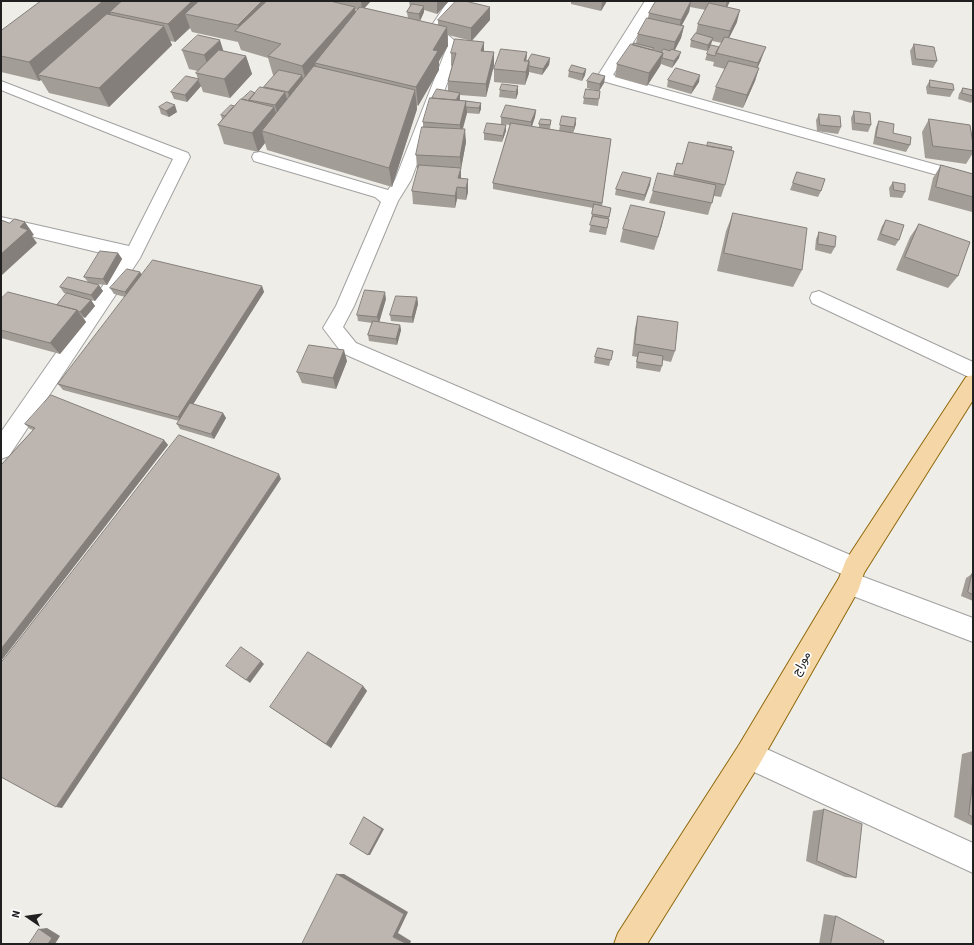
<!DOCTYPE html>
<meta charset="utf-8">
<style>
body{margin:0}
#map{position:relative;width:974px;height:945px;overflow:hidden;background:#efede7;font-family:"Source Sans 3",sans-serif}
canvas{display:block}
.frame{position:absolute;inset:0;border:2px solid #202020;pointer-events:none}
.north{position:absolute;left:8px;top:897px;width:40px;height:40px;-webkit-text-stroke:3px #fff;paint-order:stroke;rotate:283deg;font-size:11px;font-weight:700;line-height:16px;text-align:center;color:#202020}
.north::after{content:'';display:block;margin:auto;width:14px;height:18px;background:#202020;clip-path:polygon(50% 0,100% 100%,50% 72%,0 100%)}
</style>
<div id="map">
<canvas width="974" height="945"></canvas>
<div class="frame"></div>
<div class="north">N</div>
</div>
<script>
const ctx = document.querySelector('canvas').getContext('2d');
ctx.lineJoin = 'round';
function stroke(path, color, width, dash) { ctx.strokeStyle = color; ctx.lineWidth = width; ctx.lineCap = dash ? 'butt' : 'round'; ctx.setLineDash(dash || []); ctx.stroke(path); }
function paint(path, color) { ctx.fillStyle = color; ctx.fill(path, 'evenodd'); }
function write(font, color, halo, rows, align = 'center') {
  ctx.font = font + ' "Source Sans 3",Vazirmatn,sans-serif'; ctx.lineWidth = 3.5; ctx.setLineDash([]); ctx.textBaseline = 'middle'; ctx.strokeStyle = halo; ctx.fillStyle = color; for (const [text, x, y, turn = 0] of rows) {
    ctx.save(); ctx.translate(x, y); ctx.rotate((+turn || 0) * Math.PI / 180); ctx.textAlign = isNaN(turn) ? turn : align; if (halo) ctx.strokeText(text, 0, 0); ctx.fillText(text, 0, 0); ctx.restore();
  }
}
const minor = new Path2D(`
 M 448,1 L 462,1 L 442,30 L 461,46 L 411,180 L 398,201 L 354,306 L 343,327 L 356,343 L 862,560 L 866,568 L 861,576 L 973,618 L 973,642 L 840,591 L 837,583 L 842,574 L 342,353 L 323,328 L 336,306 L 381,202 L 375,197 L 254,161 L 252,157 L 254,153 L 260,152 L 388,190 L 395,180 L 447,47 L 428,31 Z
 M 645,1 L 658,2 L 613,75 L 973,175 L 973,185 L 599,80 L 597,77 Z
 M 1,81 L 188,153 L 190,157 L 140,258 L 9,456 L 1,459 L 1,432 L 122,258 L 1,229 L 1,217 L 129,246 L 173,159 L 1,90 Z
 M 819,291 L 973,362 L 973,379 L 812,303 L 810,298 L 812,293 Z
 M 749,741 L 973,843 L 973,873 L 739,765 L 735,755 L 739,745 Z`);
const major = new Path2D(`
 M 973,375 L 973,400 L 864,573 L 858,591 L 759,765 L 647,944 L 614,944 L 618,933 L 739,745 L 839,578 L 846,560 L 966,377 Z`);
stroke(minor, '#a1a1a1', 2);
stroke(major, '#8f690c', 2);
paint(minor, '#fff');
paint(major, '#f5d6a7');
paint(new Path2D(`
 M 41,1 L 371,1 L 364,8 L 408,18 L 407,12 L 410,7 L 409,1 L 449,1 L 437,14 L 424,10 L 424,12 L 420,21 L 438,25 L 438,20 L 490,7 L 490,20 L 472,41 L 484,42 L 484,52 L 494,52 L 494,65 L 486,97 L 460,95 L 460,100 L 481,103 L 481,109 L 479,114 L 467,113 L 463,129 L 466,142 L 461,169 L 461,179 L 468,192 L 466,200 L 457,199 L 455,208 L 413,204 L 412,191 L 419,168 L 417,168 L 416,155 L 423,127 L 423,122 L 432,98 L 448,91 L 448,81 L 452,66 L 451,66 L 451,53 L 468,40 L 448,35 L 448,46 L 439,61 L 439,70 L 418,106 L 417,105 L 417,109 L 392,187 L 267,150 L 265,143 L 258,152 L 224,144 L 218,125 L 222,119 L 221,115 L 234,106 L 242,99 L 265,88 L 264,87 L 274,76 L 273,75 L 268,58 L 241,50 L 238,42 L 192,32 L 190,28 L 175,42 L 170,41 L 172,45 L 109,107 L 49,93 L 41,80 L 39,81 L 1,72 L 1,31 ZM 355,9 L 358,10 L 356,13 Z
 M 571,1 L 607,1 L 601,11 L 571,4 Z
 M 656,1 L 730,1 L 727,7 L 737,22 L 729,38 L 761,60 L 757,68 L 759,68 L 755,81 L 743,108 L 712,100 L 716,87 L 725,69 L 713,66 L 714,62 L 705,60 L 707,54 L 719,47 L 722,43 L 712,41 L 711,44 L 707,51 L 690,47 L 691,40 L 696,33 L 698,24 L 706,10 L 690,7 L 689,12 L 682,25 L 684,26 L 681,38 L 675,50 L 679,58 L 672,68 L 661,64 L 660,66 L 647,86 L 615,77 L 617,64 L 633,45 L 636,43 L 638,34 L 648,18 L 649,13 Z
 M 914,44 L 937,61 L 933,68 L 912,65 L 910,51 Z
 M 182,50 L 223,51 L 246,56 L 252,74 L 230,98 L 203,92 L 201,86 L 187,102 L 174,99 L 171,92 L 198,79 L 196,73 L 198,71 L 189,69 Z
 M 527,52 L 526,61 L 550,58 L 549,65 L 542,75 L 529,72 L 525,85 L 494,82 L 494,69 Z
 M 586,69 L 585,75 L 582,81 L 568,77 L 569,71 Z
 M 605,76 L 604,83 L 599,91 L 587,88 L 587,81 Z
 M 668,80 L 699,82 L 691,94 L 667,87 Z
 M 930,80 L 954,90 L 950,97 L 927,94 L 926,87 Z
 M 963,88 L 973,90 L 973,100 L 971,103 L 958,99 L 959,94 Z
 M 500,90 L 518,93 L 516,99 L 499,97 Z
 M 600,91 L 598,106 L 583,104 L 584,98 Z
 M 159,107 L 177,112 L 169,117 L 161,114 Z
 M 536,110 L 535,117 L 532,126 L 539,128 L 539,124 L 551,120 L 550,129 L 559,131 L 560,125 L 576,124 L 573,133 L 611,139 L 602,206 L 611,208 L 606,235 L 589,232 L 592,220 L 591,220 L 593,208 L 493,189 L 493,183 L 510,125 L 501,124 L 501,117 Z
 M 854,111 L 871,125 L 868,132 L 852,130 L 851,118 Z
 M 819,114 L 841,127 L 838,134 L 817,131 L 816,120 Z
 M 929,119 L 973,144 L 973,153 L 966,164 L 925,158 L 922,132 Z
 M 879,121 L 893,133 L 910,145 L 906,152 L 873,144 L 876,127 Z
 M 506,131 L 502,142 L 484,140 L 484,133 Z
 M 677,163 L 725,185 L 721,197 L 714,196 L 708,215 L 649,203 L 653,191 L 673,176 Z
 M 941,165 L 973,174 L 973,210 L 972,212 L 928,200 L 933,178 Z
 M 797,172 L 821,191 L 818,197 L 790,190 Z
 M 651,178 L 644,201 L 615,195 L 616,189 Z
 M 893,182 L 905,192 L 902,198 L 890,197 L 889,188 Z
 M 733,213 L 802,270 L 793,287 L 717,271 L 726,231 Z
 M 886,220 L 899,240 L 895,246 L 877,240 L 882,226 Z
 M 919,224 L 958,276 L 948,288 L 896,270 L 910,237 Z
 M 662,225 L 654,250 L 620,242 L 623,229 Z
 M 819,232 L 835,247 L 831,254 L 815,250 L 816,239 Z
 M 118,253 L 122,259 L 107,285 L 95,284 L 103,291 L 95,301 L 91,300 L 95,306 L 85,318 L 83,317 L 86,322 L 60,354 L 1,338 L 1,299 L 57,305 L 67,294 L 64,293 L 60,287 L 88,282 L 84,277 Z
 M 140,272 L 142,275 L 262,286 L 264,292 L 193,404 L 223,413 L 226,418 L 214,439 L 180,429 L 177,424 L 179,421 L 63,390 L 58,384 L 125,297 L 114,294 L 110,288 Z
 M 417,297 L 418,304 L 413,323 L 391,321 L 390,315 Z
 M 386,299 L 379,322 L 400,325 L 401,330 L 397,345 L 369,341 L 368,335 L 372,323 L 358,321 L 357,315 Z
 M 638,316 L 675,351 L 671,362 L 662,360 L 662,366 L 660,372 L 636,368 L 637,357 L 632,356 L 635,328 Z
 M 613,351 L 609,366 L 594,363 L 595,357 Z
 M 347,361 L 336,389 L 302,383 L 297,372 Z
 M 25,424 L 164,440 L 168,445 L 1,661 L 1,465 L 33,430 L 30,429 Z
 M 972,574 L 973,575 L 973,601 L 961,596 L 966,578 Z
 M 363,686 L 367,691 L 331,748 L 270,707 Z
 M 973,751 L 973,826 L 954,817 L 962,754 Z
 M 824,809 L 856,878 L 845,877 L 806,861 L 813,811 Z
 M 824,914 L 836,916 L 883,944 L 819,944 Z`), '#a39d97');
paint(new Path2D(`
 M 103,1 L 134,1 L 110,12 L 113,19 L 38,75 L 41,80 L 39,81 L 29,62 Z
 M 192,1 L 218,1 L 185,14 L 190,28 L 175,42 L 168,24 Z
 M 262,1 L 283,1 L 241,33 L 238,25 Z
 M 361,1 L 371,1 L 362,11 Z
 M 437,1 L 449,1 L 437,14 Z
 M 602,1 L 607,1 L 601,11 Z
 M 691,1 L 689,12 L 678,32 L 681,20 Z
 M 727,1 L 730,1 L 724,14 Z
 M 424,6 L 424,12 L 420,21 L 419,14 Z
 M 355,7 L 358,26 L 315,63 L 317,73 L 307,85 L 302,66 Z
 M 490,7 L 490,20 L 471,41 L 471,28 Z
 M 740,10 L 737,22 L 726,44 L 730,31 Z
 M 164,26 L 172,45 L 109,107 L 99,88 Z
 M 684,26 L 681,38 L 672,55 L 675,42 Z
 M 447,27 L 448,46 L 439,61 L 439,70 L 418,106 L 416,87 L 433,50 Z
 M 713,38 L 711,44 L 707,51 L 708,45 Z
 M 220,40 L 226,59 L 211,74 L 204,55 Z
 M 484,42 L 484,55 L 481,51 Z
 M 766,47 L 761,60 L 754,76 L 758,63 Z
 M 494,52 L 494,65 L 486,97 L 486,84 Z
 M 527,52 L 526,65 L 523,73 L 524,61 Z
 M 681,52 L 679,58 L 672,68 L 674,61 Z
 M 663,53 L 660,66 L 647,86 L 649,73 Z
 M 246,56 L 252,74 L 230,98 L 224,79 Z
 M 550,58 L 549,65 L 542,75 L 543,69 Z
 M 529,61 L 529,74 L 525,85 L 526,72 Z
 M 759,68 L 755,81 L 743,108 L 747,95 Z
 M 586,69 L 585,75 L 582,81 L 583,74 Z
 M 302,75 L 306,94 L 292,111 L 288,92 Z
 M 700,75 L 699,82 L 691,94 L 693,87 Z
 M 605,76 L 604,83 L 599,91 L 600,84 Z
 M 198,80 L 201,86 L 187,102 L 185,95 Z
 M 518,86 L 518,93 L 516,99 L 516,92 Z
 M 415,90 L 417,109 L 392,187 L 389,168 Z
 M 285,92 L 290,111 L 280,124 L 275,105 Z
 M 460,93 L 460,100 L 454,103 Z
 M 466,101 L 467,113 L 460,137 L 460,125 Z
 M 481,103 L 481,109 L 479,114 L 479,108 Z
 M 175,105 L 177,112 L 169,117 L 166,111 Z
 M 274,107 L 280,125 L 262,131 L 265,143 L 258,152 L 252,133 Z
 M 536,110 L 535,117 L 531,129 L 531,122 Z
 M 576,118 L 576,124 L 573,133 L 574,127 Z
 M 506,125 L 506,131 L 502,142 L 503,136 Z
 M 465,129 L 466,142 L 461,169 L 461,181 L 458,178 L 461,169 L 460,157 Z
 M 651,178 L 650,185 L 644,201 L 645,195 Z
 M 468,179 L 468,192 L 466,200 L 466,188 Z
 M 457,187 L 457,199 L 455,208 L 455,196 Z
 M 665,212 L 662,225 L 654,250 L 658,237 Z
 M 25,222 L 34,235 L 32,236 L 37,243 L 2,275 L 1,274 L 1,254 L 20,227 Z
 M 118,253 L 122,259 L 107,285 L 103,279 Z
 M 140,272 L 143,278 L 128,298 L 125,292 Z
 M 99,285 L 103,291 L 95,301 L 91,295 Z
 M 262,286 L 264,292 L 182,422 L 178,417 Z
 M 385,292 L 386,299 L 379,323 L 377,317 Z
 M 417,297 L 418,304 L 413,323 L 412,317 Z
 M 91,300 L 95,306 L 85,318 L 80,312 Z
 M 77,310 L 86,322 L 60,354 L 50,343 Z
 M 400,325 L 401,330 L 397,345 L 396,339 Z
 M 344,350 L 347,361 L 336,389 L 333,378 Z
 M 223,413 L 226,418 L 214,439 L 211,434 Z
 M 164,440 L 168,445 L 1,661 L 1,649 Z
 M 279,474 L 281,479 L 62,808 L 56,807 Z
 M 261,661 L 264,664 L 250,683 L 246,680 Z
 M 363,686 L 367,691 L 331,748 L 326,744 Z
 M 364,817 L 384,829 L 370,855 L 368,855 Z
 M 337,874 L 344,874 L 408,912 L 398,933 L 411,941 L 410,944 L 407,944 L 393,937 Z
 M 47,928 L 60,936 L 55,944 L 48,944 L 39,929 Z`), '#847f7b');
const building = new Path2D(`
 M 41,1 L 103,1 L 29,62 L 1,56 L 1,31 Z
 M 122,1 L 192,1 L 168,24 L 110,12 Z
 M 199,1 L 262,1 L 238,25 L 185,14 Z
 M 267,1 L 330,1 L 355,7 L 302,66 L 268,56 L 281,44 L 235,31 Z
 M 456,1 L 465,1 L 490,7 L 471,28 L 438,20 Z
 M 656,1 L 691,1 L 681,20 L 649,13 Z
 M 709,3 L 740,10 L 730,31 L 698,24 Z
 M 412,4 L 424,6 L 419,14 L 407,12 Z
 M 360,7 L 447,27 L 433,50 L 438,51 L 416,87 L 315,63 Z
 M 107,14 L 164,26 L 99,88 L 38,75 Z
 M 647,18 L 684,26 L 675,42 L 638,34 Z
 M 696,33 L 713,38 L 708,45 L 691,40 Z
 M 198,35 L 220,40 L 204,55 L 182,50 Z
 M 725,37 L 766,47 L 758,63 L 716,53 Z
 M 455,39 L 484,42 L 481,51 L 494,52 L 486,84 L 448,81 L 456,53 L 451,53 Z
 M 634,43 L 654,48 L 652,50 L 633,45 Z
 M 631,44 L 663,53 L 649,73 L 617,64 Z
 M 914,44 L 934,47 L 937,61 L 916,59 Z
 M 711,45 L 719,47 L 715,56 L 707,54 Z
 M 501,49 L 527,52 L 524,61 L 529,61 L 526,72 L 494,69 Z
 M 664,49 L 670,51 L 671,49 L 681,52 L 674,61 L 662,58 L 663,53 L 661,52 Z
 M 219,50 L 246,56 L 224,79 L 196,73 Z
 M 532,54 L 550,58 L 543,69 L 529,66 L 529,61 L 528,61 Z
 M 729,61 L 759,68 L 747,95 L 716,87 Z
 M 572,65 L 586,69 L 583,74 L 569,71 Z
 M 314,66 L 415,90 L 389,168 L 262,131 Z
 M 676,68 L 700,75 L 693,87 L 668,80 Z
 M 279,70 L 302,75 L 288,92 L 264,87 Z
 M 593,73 L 605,76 L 600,84 L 587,81 Z
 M 186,76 L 199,79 L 185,95 L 171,92 Z
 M 930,80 L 953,84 L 954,90 L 930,87 Z
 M 502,84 L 518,86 L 516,92 L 500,90 Z
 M 260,87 L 285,92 L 275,105 L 249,100 Z
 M 963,88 L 973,90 L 973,96 L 962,93 Z
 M 437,89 L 460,93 L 456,100 L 432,98 Z
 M 586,89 L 600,91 L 599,99 L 584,98 Z
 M 251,91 L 255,93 L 249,100 L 250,101 L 242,99 Z
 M 430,98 L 466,101 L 460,125 L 423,122 Z
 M 241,99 L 274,107 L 252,133 L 218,125 Z
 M 466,101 L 481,103 L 479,108 L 466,107 Z
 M 167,102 L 175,105 L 166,111 L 159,107 Z
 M 231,105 L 234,106 L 225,116 L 221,115 Z
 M 506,105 L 536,110 L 531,122 L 501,117 Z
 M 854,111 L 870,113 L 871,125 L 855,123 Z
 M 819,114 L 840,116 L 841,127 L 820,125 Z
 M 562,116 L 576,118 L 574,127 L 560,125 Z
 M 541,119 L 551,120 L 550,125 L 539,124 Z
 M 929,119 L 970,125 L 973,144 L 973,151 L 933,146 Z
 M 879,121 L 894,124 L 893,133 L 911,137 L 910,145 L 876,137 Z
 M 487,123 L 506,125 L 503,136 L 484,133 Z
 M 511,123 L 611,139 L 602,203 L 493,183 Z
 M 422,127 L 465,129 L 460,157 L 416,155 Z
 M 689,142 L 734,151 L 725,185 L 674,174 L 677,163 L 682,164 Z
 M 708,142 L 732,147 L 731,150 L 707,146 Z
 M 419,165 L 461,168 L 458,178 L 468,179 L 466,188 L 457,187 L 455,196 L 412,191 Z
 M 941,165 L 973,174 L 973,197 L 936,187 Z
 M 623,172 L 651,178 L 645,195 L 616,189 Z
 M 797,172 L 825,179 L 821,191 L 793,183 Z
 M 658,173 L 716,185 L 712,203 L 653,191 Z
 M 893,182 L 905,184 L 905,192 L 894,190 Z
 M 594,204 L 611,208 L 609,217 L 592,214 Z
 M 631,205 L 665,212 L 658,237 L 623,229 Z
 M 733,213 L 807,228 L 802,270 L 724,253 Z
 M 593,216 L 609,219 L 607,228 L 590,225 Z
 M 15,219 L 25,222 L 20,227 L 28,230 L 1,254 L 1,220 L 9,223 Z
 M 886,220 L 904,225 L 899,240 L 881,234 Z
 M 919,224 L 970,242 L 958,276 L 905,257 Z
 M 819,232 L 836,236 L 835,247 L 818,244 Z
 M 100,251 L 118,253 L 103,279 L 84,277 Z
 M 153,260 L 262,286 L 178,417 L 58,384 Z
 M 127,269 L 140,272 L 125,292 L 110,288 Z
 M 68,277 L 99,285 L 91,295 L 60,287 Z
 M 365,290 L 385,292 L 377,317 L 357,315 Z
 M 8,292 L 77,310 L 50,343 L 1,330 L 1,299 Z
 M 67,293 L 91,300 L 80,312 L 78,311 L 77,310 L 57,305 Z
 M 396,296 L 417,297 L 412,317 L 390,315 Z
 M 638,316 L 678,322 L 675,351 L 635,344 Z
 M 373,321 L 400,325 L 396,339 L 368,335 Z
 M 309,345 L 344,350 L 333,378 L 297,372 Z
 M 598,348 L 613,351 L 611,360 L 595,357 Z
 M 639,352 L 663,356 L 662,366 L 637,362 Z
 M 51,395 L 164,440 L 1,649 L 1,465 L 35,428 L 25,424 Z
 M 190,403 L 223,413 L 211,434 L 177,424 Z
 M 179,435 L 279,474 L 56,807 L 1,777 L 1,663 Z
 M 972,574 L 973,575 L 973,595 L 968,592 Z
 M 241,647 L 261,661 L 246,680 L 226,666 Z
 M 308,652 L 363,686 L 326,744 L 270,707 Z
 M 973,779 L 973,817 L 969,815 Z
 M 824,809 L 862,824 L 856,878 L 817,861 Z
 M 364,817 L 382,829 L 368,855 L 350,844 Z
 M 337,874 L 404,914 L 393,937 L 407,944 L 302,944 Z
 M 836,916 L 884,941 L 883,944 L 831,944 Z
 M 39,929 L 52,938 L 48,944 L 29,944 Z`);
paint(building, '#bdb6b0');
stroke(building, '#847f7b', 1);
write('12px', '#202020', '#fff', [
 ["موراج",802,664,-60]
]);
</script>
